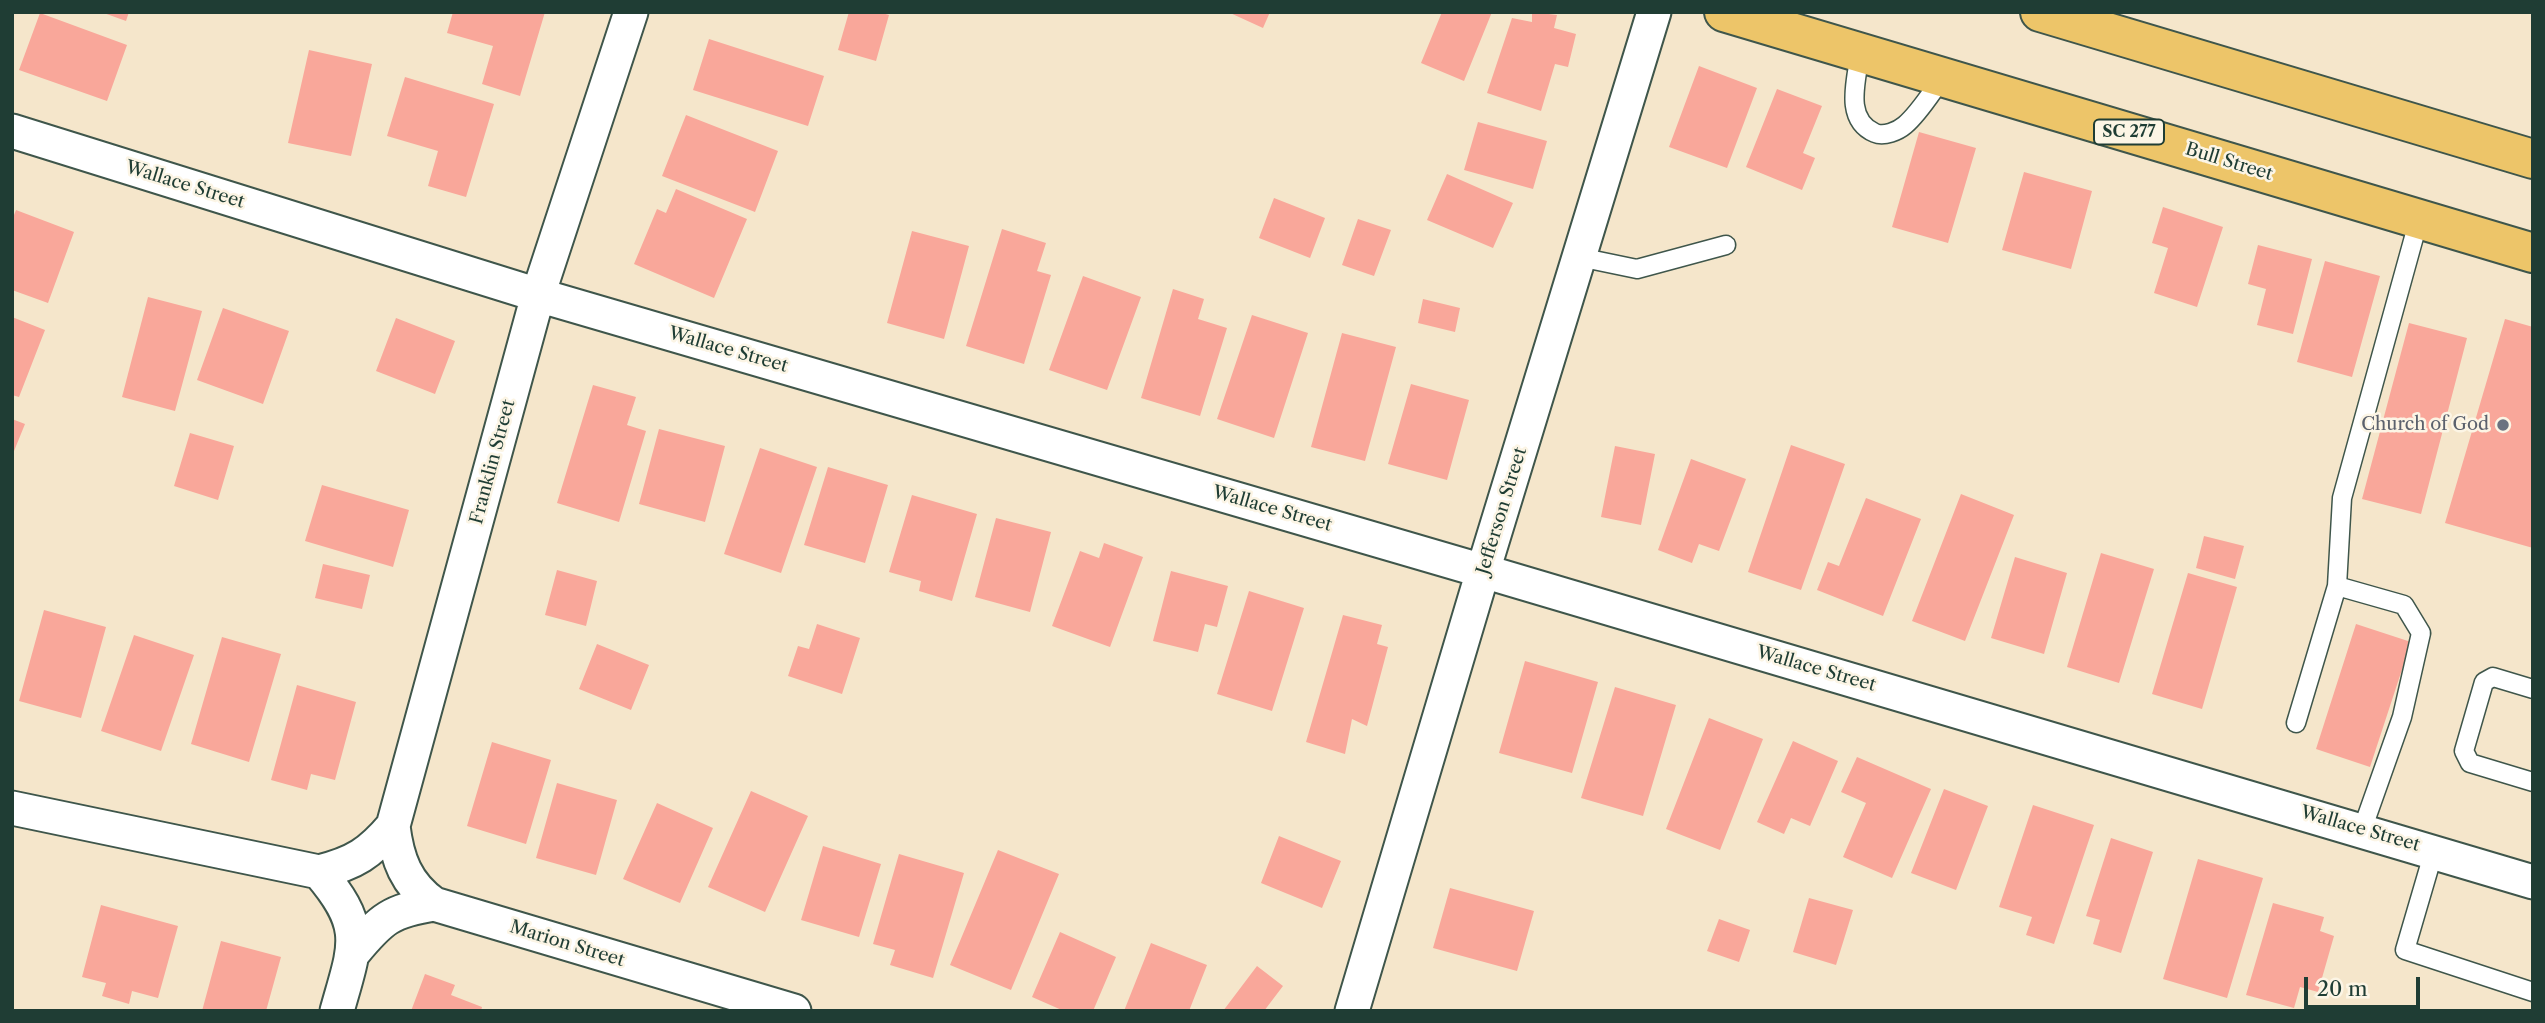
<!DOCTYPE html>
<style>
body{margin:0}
#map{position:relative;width:2545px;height:1023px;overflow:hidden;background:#f5e6cb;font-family:"Libre Caslon Text",serif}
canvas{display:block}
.frame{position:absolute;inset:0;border:14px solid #1f3d34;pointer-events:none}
.scale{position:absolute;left:2304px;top:977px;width:116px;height:32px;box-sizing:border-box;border:4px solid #1f3d34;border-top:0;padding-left:9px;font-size:21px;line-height:24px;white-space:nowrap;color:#1f3d34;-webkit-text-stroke:5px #fcf5e5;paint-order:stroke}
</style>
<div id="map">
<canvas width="2545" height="1023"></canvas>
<div class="frame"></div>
<div class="scale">20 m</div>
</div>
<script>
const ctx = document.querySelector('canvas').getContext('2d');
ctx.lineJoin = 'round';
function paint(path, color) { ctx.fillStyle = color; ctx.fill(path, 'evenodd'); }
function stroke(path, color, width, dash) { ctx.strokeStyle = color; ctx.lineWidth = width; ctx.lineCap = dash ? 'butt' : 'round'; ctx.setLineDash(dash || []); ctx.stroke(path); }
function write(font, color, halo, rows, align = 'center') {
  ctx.font = font + ' "Libre Caslon Text",serif'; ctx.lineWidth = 5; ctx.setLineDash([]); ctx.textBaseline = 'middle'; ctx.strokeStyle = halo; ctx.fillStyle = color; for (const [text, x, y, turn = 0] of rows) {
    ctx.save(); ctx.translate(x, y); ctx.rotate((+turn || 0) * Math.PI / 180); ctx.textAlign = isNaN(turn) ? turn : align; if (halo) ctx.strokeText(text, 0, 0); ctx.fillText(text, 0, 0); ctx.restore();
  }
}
paint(new Path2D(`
 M 101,12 L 129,12 L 126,21 Z
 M 453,12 L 545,12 L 520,96 L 482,84 L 493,46 L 447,33 Z
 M 849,12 L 879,12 L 889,15 L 876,61 L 838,50 Z
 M 1228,12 L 1270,12 L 1263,28 Z
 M 1442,12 L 1492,12 L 1464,81 L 1421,63 Z
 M 1532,12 L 1557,15 L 1554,28 L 1576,34 L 1568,67 L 1555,64 L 1541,111 L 1487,93 L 1512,18 L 1532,22 Z
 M 40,13 L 127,45 L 107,101 L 19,70 Z
 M 709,39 L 824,76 L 808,126 L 693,90 Z
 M 309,50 L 372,64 L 351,156 L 288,143 Z
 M 1699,66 L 1757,88 L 1727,168 L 1669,147 Z
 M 405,77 L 494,104 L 466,197 L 428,186 L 438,151 L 387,136 Z
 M 1777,89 L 1822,106 L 1803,153 L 1815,158 L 1802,190 L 1746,167 Z
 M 686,115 L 778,151 L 755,212 L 662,176 Z
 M 1478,122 L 1547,141 L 1533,189 L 1464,170 Z
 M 1919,132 L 1976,148 L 1948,243 L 1892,227 Z
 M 2024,172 L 2092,191 L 2071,269 L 2002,250 Z
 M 1447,174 L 1513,203 L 1493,248 L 1427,220 Z
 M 676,189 L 747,219 L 714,298 L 634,264 L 657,209 L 666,213 Z
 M 1274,198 L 1325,218 L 1310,258 L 1259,238 Z
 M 2163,207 L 2223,227 L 2197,307 L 2154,293 L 2168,248 L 2152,243 Z
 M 16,210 L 74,232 L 48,303 L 12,290 L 12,220 Z
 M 1358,219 L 1391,230 L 1374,276 L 1342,265 Z
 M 1002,229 L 1046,243 L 1037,271 L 1051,275 L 1024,364 L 966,346 Z
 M 912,231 L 969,246 L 944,339 L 887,323 Z
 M 2258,245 L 2312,259 L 2293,334 L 2257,325 L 2266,289 L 2248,284 Z
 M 2325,261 L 2380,276 L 2352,377 L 2297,362 Z
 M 1083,276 L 1141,297 L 1107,390 L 1049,370 Z
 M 1173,289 L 1204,299 L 1198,319 L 1227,328 L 1200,416 L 1141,398 Z
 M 148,297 L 202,311 L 175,411 L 122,397 Z
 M 1423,299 L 1460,308 L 1455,332 L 1418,323 Z
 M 223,308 L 289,331 L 263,404 L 197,380 Z
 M 1252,315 L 1308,333 L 1274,438 L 1217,419 Z
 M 12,317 L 45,330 L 19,397 L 12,395 Z
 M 396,318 L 455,341 L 435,394 L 376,371 Z
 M 2505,319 L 2533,327 L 2533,548 L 2445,523 Z
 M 2409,323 L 2467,338 L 2421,514 L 2362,499 Z
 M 1342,333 L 1396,347 L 1365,461 L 1311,447 Z
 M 1411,384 L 1469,400 L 1447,480 L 1388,464 Z
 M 593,385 L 636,397 L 627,425 L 646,431 L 619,522 L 557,503 Z
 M 12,419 L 25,424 L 12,456 Z
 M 659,429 L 725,446 L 705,522 L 639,504 Z
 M 190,433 L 234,446 L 218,500 L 174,486 Z
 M 1791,445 L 1845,464 L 1801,590 L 1748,572 Z
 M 1615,446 L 1655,454 L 1641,525 L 1601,517 Z
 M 760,448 L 817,467 L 781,573 L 724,554 Z
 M 1691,459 L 1746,479 L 1719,551 L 1699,544 L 1692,563 L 1658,550 Z
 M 828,467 L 888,485 L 865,563 L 804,545 Z
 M 322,485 L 409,510 L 393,567 L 305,541 Z
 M 1961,494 L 2014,515 L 1965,641 L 1912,621 Z
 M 912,495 L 977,514 L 952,601 L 919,591 L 921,581 L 889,572 Z
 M 1866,498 L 1921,519 L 1883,616 L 1817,590 L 1828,562 L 1839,566 Z
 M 996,518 L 1051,532 L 1030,612 L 975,597 Z
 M 2204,536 L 2244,546 L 2235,579 L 2196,568 Z
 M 1104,543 L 1143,557 L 1110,647 L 1052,626 L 1080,551 L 1099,558 Z
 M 2101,553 L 2154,569 L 2119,683 L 2067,667 Z
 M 2015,557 L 2067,573 L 2044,654 L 1991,638 Z
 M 323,564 L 370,575 L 362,609 L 315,598 Z
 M 557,570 L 597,581 L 586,626 L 545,615 Z
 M 1171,571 L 1228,586 L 1217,627 L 1205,624 L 1198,652 L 1153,641 Z
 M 2188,573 L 2237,587 L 2202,709 L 2152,694 Z
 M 1249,591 L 1304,608 L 1272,711 L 1217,694 Z
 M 44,610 L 106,627 L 81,718 L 19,701 Z
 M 1343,615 L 1382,625 L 1377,644 L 1388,647 L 1367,726 L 1352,719 L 1345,754 L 1306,742 Z
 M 817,624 L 860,638 L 842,694 L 788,676 L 798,646 L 809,649 Z
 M 2356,624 L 2411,642 L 2370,767 L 2316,749 Z
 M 134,635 L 194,655 L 161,751 L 101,731 Z
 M 222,637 L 281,654 L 249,762 L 191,744 Z
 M 597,644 L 649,665 L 631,710 L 579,689 Z
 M 1525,661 L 1598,682 L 1572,773 L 1499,753 Z
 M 297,685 L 356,702 L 335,780 L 311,774 L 307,790 L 271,780 Z
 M 1615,687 L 1676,705 L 1643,816 L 1581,798 Z
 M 1709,718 L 1763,739 L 1720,850 L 1666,829 Z
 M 1793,741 L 1838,761 L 1810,826 L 1791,818 L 1784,834 L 1757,822 Z
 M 492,742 L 551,760 L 526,844 L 467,826 Z
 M 1857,757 L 1931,789 L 1892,878 L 1843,857 L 1866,803 L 1841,792 Z
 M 557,783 L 617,800 L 596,875 L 536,858 Z
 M 1944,789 L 1988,806 L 1956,890 L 1911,873 Z
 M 751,791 L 808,816 L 765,912 L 708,887 Z
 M 657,803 L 713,828 L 680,903 L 623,879 Z
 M 2033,805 L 2094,825 L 2054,944 L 2026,935 L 2032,917 L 1999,907 Z
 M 1279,836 L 1341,861 L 1322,908 L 1261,883 Z
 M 2111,838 L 2153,852 L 2121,953 L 2093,944 L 2100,920 L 2086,916 Z
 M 823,846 L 881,864 L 859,937 L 801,920 Z
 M 998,850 L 1059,874 L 1011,990 L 950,965 Z
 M 899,854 L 964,873 L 933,978 L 890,965 L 895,950 L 873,944 Z
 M 2198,859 L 2263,878 L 2227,998 L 2163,979 Z
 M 1450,888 L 1534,911 L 1517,971 L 1433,948 Z
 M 1809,898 L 1853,910 L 1836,965 L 1793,952 Z
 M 2273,903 L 2324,917 L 2320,931 L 2334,936 L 2318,992 L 2300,987 L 2294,1008 L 2246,995 Z
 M 101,905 L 178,926 L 158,998 L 132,991 L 129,1004 L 102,996 L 106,983 L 82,977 Z
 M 1719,919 L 1750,930 L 1739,962 L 1707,951 Z
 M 1060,932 L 1116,957 L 1093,1011 L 1064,1011 L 1032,997 Z
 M 221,941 L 281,957 L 266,1011 L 202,1011 Z
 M 1151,943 L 1207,965 L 1189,1011 L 1124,1011 Z
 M 1257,966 L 1283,986 L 1264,1011 L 1223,1011 Z
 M 425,974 L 455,985 L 451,995 L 482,1007 L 481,1011 L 411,1011 Z`), '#f9a79a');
const service = new Path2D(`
 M 1860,53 C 1857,79 1843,119 1875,133 C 1884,137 1898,131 1905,125 C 1920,112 1931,93 1943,77
 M 1579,257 L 1637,269 L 1726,245
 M 2337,586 L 2342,498 L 2419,219
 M 2533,689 L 2493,677 L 2484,682 L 2464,751 L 2470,763 L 2533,782
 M 2296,723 L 2337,586 L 2404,605 L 2421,633 L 2402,717 L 2362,830
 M 2434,851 L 2405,950 L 2533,992`);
const minor = new Path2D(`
 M 12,131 L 538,295 L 1483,571 L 2533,882
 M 12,808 L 319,872 C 355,863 370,853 393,826
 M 319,872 C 367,928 355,946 337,1011
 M 434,904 C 406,884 397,859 393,826 L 538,295 L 631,12
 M 354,952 C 382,918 391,911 434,904 L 794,1011
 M 1352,1011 L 1483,571 L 1654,12`);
const trunk = new Path2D(`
 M 1724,12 L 2533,253
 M 2040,12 L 2533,159`);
stroke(service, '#3f564b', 21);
stroke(minor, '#3f564b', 37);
stroke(trunk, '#3f564b', 42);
stroke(service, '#fff', 18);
stroke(minor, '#fff', 33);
stroke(trunk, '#edc569', 38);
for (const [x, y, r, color] of [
 [2503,425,7,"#6b7280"]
]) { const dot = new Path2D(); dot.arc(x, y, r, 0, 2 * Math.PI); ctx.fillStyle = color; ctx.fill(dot); stroke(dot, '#fcf5e5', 2.5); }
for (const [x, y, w] of [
 [2129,132,70]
]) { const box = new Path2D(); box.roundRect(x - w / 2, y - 12.5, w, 25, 5); ctx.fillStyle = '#fcf5e5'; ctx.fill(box); stroke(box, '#1f3d34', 2); }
write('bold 16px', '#1f3d34', null, [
 ["SC 277",2129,132]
]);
write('18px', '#1f3d34', '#fcf5e5', [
 ["Bull Street",2229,162,17],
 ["Wallace Street",185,185,17],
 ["Wallace Street",728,350,16],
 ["Franklin Street",493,462,-75],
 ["Wallace Street",1272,509,16],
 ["Jefferson Street",1502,511,-73],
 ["Wallace Street",1816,669,16],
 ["Wallace Street",2360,829,16],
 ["Marion Street",567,944,17]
]);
write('18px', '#5b616d', '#fcf5e5', [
 ["Church of God",2489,425]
], 'right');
</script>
